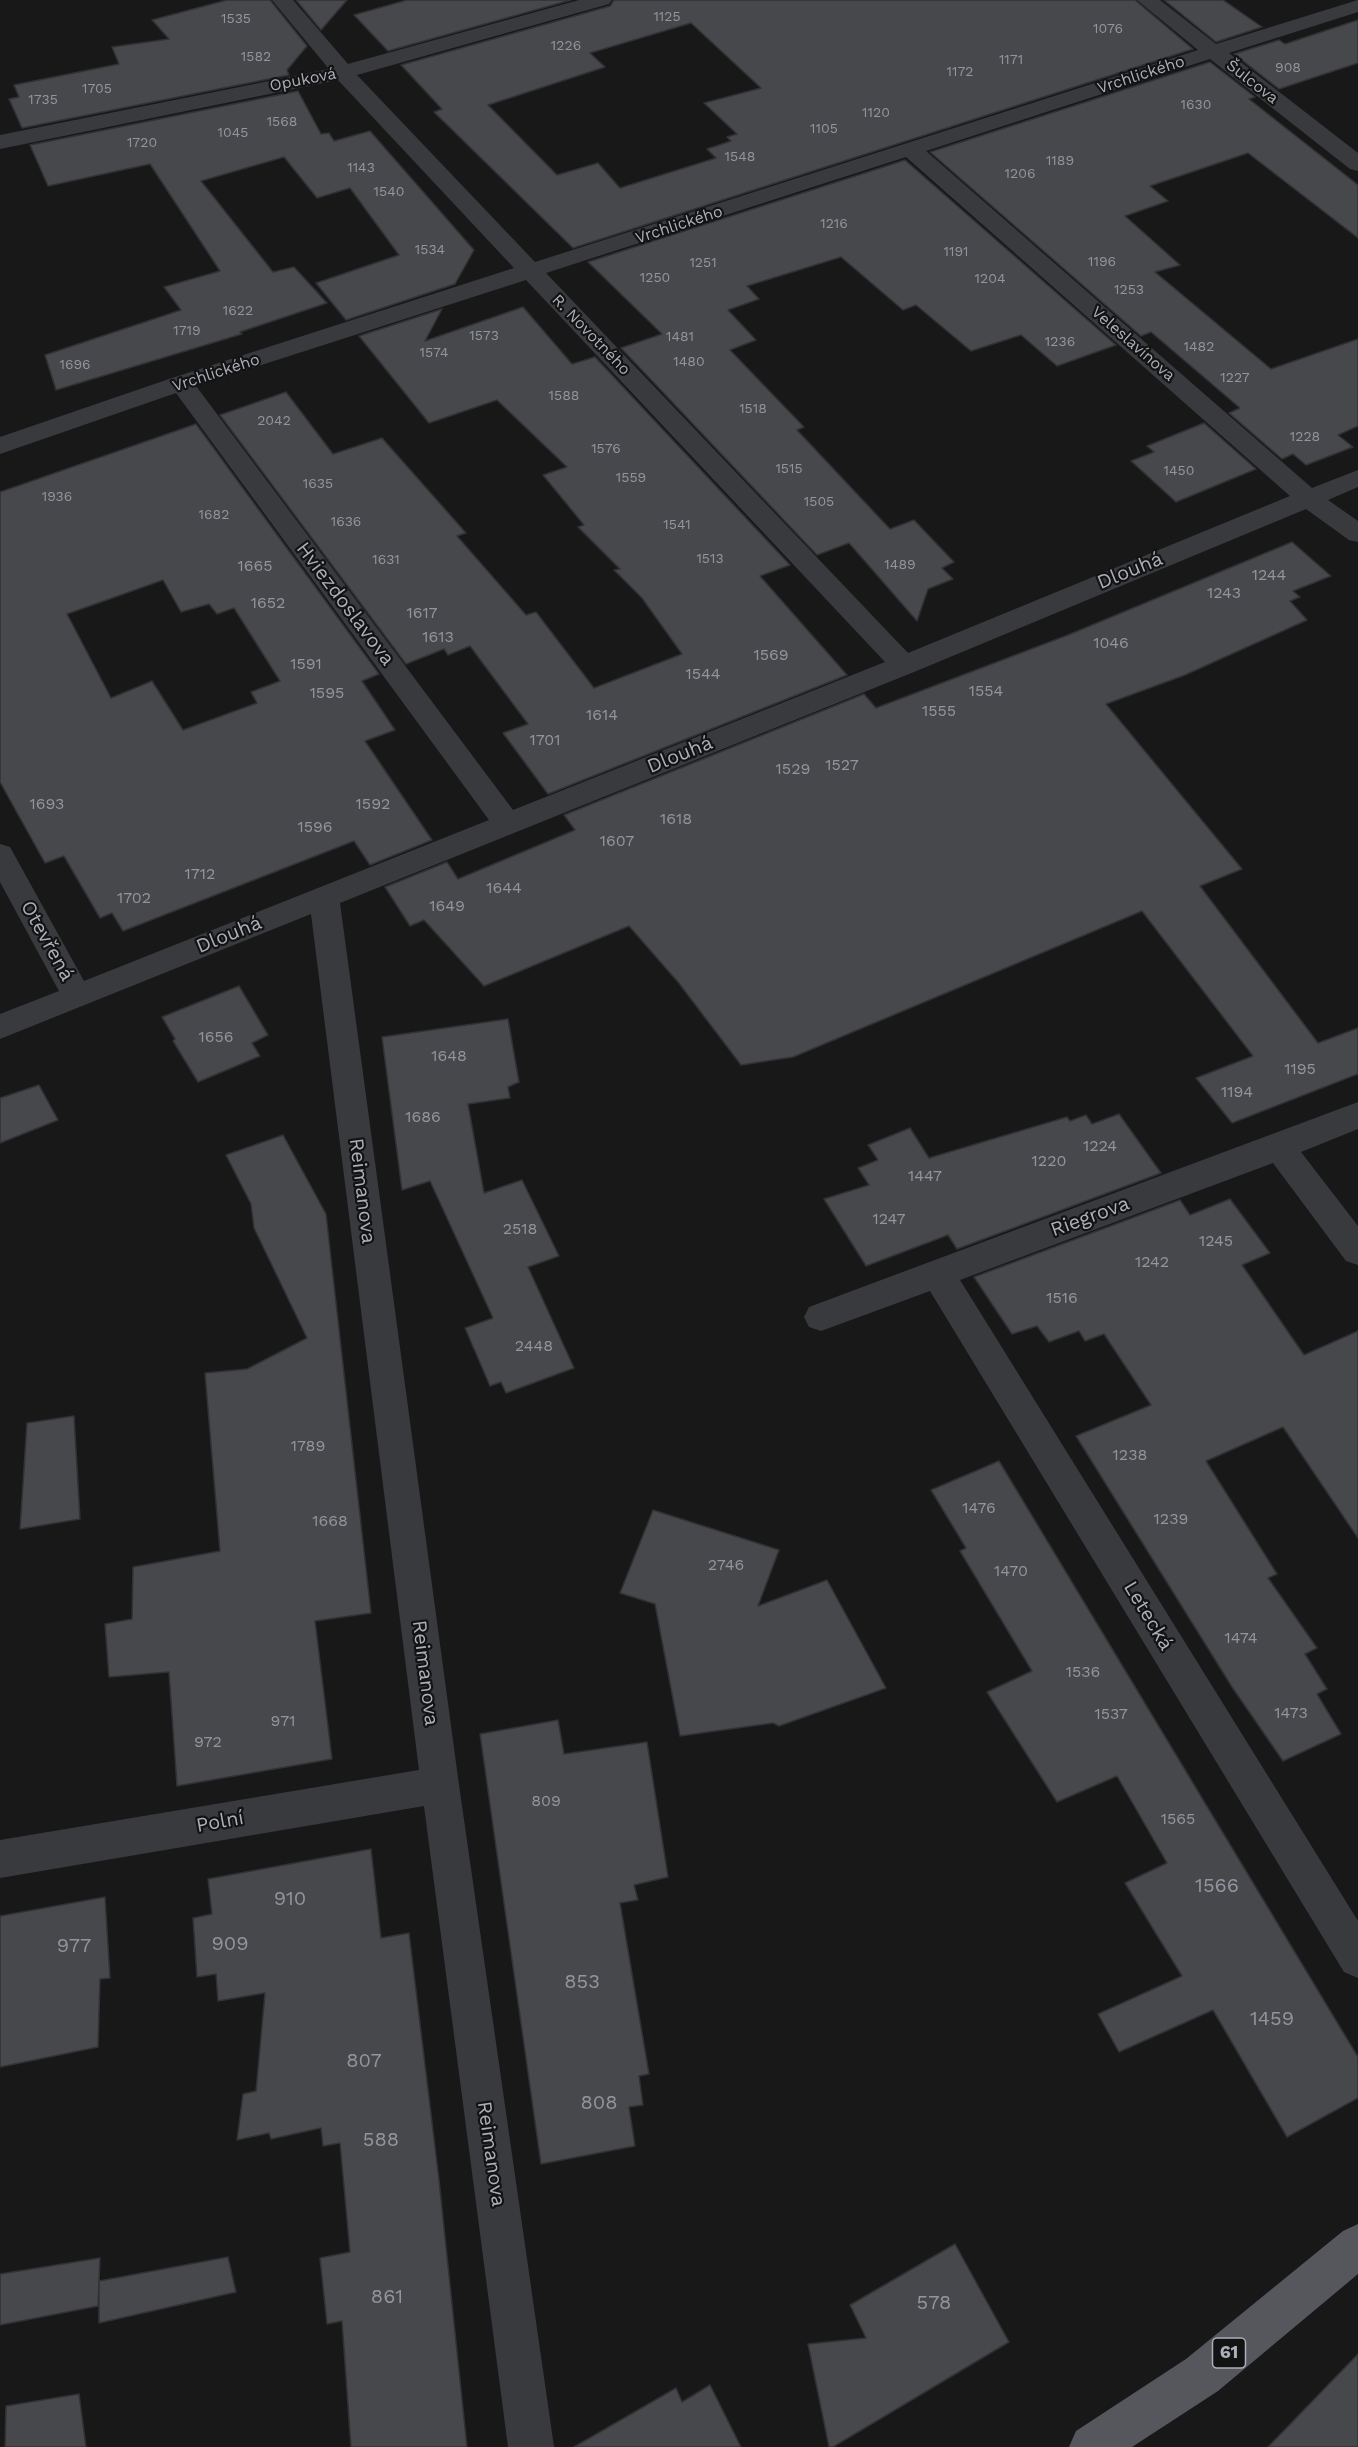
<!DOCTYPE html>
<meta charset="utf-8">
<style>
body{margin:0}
canvas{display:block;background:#181819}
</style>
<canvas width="1358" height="2447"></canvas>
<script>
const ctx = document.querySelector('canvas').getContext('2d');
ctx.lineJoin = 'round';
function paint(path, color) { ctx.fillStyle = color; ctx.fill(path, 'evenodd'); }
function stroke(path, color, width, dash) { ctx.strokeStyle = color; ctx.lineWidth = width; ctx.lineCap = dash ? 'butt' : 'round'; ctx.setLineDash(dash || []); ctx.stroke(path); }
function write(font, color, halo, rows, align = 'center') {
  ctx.font = font + ' "Work Sans",sans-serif'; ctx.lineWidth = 4.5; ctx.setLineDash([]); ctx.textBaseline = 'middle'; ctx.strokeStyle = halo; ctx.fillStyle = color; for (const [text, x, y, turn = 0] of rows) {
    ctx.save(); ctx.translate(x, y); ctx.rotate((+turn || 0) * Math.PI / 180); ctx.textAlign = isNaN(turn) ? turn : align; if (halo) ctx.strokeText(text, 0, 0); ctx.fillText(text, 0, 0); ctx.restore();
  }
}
const building = new Path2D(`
 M 227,0 L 270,0 L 307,46 L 287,70 L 289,75 L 22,128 L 9,99 L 19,97 L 14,85 L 119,64 L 112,47 L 169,39 L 152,20 Z
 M 296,0 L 347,0 L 321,30 Z
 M 407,0 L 571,0 L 388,51 L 354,15 Z
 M 614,0 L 1135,0 L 1193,49 L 573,248 L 434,112 L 442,109 L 401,65 L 610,6 ZM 691,23 L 761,88 L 704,103 L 737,134 L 727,137 L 731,141 L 707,149 L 716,158 L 620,188 L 598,163 L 557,175 L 488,105 L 605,67 L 590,53 Z
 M 1164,0 L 1223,0 L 1262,27 L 1216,42 Z
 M 1358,20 L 1358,63 L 1279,89 L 1234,54 L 1279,40 L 1285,44 Z
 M 1210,62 L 1255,97 L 1249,99 L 1358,185 L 1358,238 L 1248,153 L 1150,186 L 1168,201 L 1125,216 L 1180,265 L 1155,272 L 1271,369 L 1358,339 L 1358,426 L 1338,435 L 1353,447 L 1306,465 L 1293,454 L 1282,459 L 1229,413 L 1240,408 L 1151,332 L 1141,336 L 930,152 Z
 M 298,91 L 321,134 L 329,133 L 334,141 L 370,131 L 474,250 L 455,284 L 346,320 L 316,283 L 399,255 L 350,188 L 317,198 L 284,157 L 201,181 L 273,272 L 294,267 L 327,303 L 240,332 L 242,334 L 56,390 L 45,355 L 181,310 L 164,287 L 220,271 L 150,164 L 48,186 L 30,145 Z
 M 905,160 L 1116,345 L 1057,366 L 1021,335 L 971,351 L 916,305 L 903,310 L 841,257 L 747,286 L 759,299 L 728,310 L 756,340 L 730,350 L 804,427 L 797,430 L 890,529 L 914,520 L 954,562 L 942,568 L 953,579 L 928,589 L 917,621 L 849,543 L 817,555 L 621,348 L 662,334 L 588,262 Z
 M 523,307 L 572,364 L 595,357 L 790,565 L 760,576 L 847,675 L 548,794 L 503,733 L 528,724 L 470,646 L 448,655 L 444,649 L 406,664 L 220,415 L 286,392 L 333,454 L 382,438 L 466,533 L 457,536 L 526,615 L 536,612 L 594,688 L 682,654 L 642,598 L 614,570 L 620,569 L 578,527 L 584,525 L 543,475 L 567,467 L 497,400 L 429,423 L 359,336 L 442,309 L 425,341 Z
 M 1204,423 L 1256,469 L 1176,502 L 1131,461 L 1154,452 L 1147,446 Z
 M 196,424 L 379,674 L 362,681 L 395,730 L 365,741 L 432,840 L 370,865 L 354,841 L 123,931 L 112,913 L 100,918 L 64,856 L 45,863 L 0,782 L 0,492 ZM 163,580 L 181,612 L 209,604 L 217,614 L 234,608 L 280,681 L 251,692 L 257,703 L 183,730 L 152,681 L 111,698 L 67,614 Z
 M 1292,542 L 1331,576 L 1293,591 L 1300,597 L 1290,601 L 1307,620 L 1185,675 L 1106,704 L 1242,869 L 1200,886 L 1318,1043 L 1358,1028 L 1358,1074 L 1232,1123 L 1196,1078 L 1253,1056 L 1142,911 L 793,1057 L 741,1065 L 678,982 L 629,926 L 484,986 L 424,920 L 410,926 L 385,887 L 447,862 L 458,879 L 575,830 L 564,815 L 864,694 L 876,708 L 1068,635 Z
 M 239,986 L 268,1035 L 252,1043 L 260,1056 L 198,1082 L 173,1041 L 175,1039 L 162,1017 Z
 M 508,1019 L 519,1082 L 508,1087 L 510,1098 L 468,1104 L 484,1193 L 522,1180 L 559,1256 L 528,1267 L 574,1368 L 506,1393 L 501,1382 L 490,1386 L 465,1328 L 493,1318 L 430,1181 L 402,1190 L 382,1037 Z
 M 39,1085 L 58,1120 L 0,1143 L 0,1098 Z
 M 1119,1114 L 1161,1173 L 957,1249 L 948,1235 L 866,1266 L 824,1199 L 869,1185 L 858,1168 L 878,1160 L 868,1145 L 910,1128 L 929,1158 L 1067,1117 L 1070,1121 L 1086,1115 L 1092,1124 Z
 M 283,1135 L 326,1214 L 371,1613 L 315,1621 L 332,1759 L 177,1786 L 169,1672 L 109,1677 L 105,1624 L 132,1619 L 133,1567 L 220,1551 L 205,1373 L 247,1369 L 307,1338 L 254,1228 L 251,1204 L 226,1155 Z
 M 1230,1199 L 1270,1253 L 1242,1265 L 1304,1355 L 1358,1331 L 1358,1538 L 1283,1427 L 1206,1461 L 1277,1574 L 1268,1578 L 1317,1648 L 1305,1654 L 1327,1689 L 1317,1694 L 1341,1734 L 1283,1761 L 1232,1687 L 1076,1436 L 1151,1405 L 1104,1334 L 1085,1341 L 1079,1331 L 1049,1342 L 1037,1326 L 1012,1334 L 974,1277 L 1180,1200 L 1190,1215 Z
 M 74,1416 L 80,1519 L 20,1529 L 27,1423 Z
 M 999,1461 L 1358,2057 L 1358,2098 L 1287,2137 L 1213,2010 L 1119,2052 L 1098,2014 L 1182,1976 L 1125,1883 L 1167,1863 L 1117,1776 L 1057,1802 L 987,1692 L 1032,1671 L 960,1551 L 966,1548 L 931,1490 Z
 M 653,1510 L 779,1550 L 758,1606 L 827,1580 L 886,1688 L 779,1726 L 773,1723 L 680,1736 L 655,1604 L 620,1593 Z
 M 558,1720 L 564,1754 L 647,1742 L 668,1877 L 634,1885 L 638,1900 L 620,1903 L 649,2074 L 639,2076 L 643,2105 L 629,2107 L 635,2146 L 541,2164 L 480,1734 Z
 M 371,1849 L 381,1938 L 409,1933 L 439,2180 L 467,2447 L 351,2447 L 342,2321 L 327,2324 L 320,2258 L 350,2252 L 340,2143 L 323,2146 L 321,2128 L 271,2139 L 269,2133 L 237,2140 L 243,2094 L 256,2091 L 265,1993 L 218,2001 L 216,1974 L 197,1977 L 193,1918 L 212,1914 L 208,1879 Z
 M 105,1897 L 110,1978 L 100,1979 L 98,2047 L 0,2067 L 0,1916 Z
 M 955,2244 L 1009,2342 L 833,2447 L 829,2447 L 808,2344 L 866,2338 L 850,2305 Z
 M 228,2257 L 236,2292 L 99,2323 L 99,2281 Z
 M 100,2258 L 98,2306 L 0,2325 L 0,2274 Z
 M 1358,2354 L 1358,2447 L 1268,2447 Z
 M 710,2385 L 741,2447 L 574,2447 L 676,2388 L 682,2402 Z
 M 79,2394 L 86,2447 L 5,2447 L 6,2406 Z`);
paint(building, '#47484c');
stroke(building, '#323235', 1.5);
paint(new Path2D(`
 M 272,0 L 293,0 L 348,64 L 579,0 L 612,0 L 609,4 L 357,75 L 535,262 L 1198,50 L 1137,0 L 1160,0 L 1216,44 L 1358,0 L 1358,12 L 1229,53 L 1358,153 L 1358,171 L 1350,169 L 1210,59 L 926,151 L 1312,488 L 1358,470 L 1358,487 L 1328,500 L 1358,521 L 1358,542 L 1349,540 L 1306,509 L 914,672 L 340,903 L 459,1785 L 554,2447 L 508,2447 L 424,1806 L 0,1878 L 0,1840 L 419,1770 L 311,914 L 0,1039 L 0,1014 L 59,991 L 0,882 L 0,844 L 10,847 L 84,981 L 489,820 L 176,393 L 0,454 L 0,437 L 172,378 L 514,268 L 338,80 L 0,149 L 0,135 L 329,69 ZM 906,157 L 1290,496 L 908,653 L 546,273 ZM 526,280 L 885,662 L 513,810 L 196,386 Z
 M 1358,1102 L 1358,1129 L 1301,1152 L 1358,1226 L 1358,1265 L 1346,1261 L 1273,1163 L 960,1280 L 1358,1921 L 1358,1978 L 1344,1972 L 930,1291 L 821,1331 L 809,1327 L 804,1317 L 809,1307 Z`), '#393a3e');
paint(new Path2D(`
 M 1358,2224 L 1358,2274 L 1218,2391 L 1132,2447 L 1069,2447 L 1076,2431 L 1186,2359 L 1343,2231 Z`), '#55575d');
write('14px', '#92959d', null, [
 ["1125",667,17],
 ["1535",236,19],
 ["1076",1108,29],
 ["1226",566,46],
 ["1582",256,57],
 ["1171",1011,60],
 ["908",1288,68],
 ["1172",960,72],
 ["1705",97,89],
 ["1735",43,100],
 ["1630",1196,105],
 ["1120",876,113],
 ["1568",282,122],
 ["1105",824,129],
 ["1045",233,133],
 ["1720",142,143],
 ["1548",740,157],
 ["1189",1060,161],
 ["1143",361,168],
 ["1206",1020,174],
 ["1540",389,192],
 ["1216",834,224],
 ["1534",430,250],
 ["1191",956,252],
 ["1196",1102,262],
 ["1251",703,263],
 ["1250",655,278],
 ["1204",990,279],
 ["1253",1129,290],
 ["1622",238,311],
 ["1719",187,331],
 ["1573",484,336],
 ["1481",680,337],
 ["1236",1060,342],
 ["1482",1199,347],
 ["1574",434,353],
 ["1480",689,362],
 ["1696",75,365],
 ["1227",1235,378],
 ["1588",564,396],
 ["1518",753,409],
 ["2042",274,421],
 ["1228",1305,437],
 ["1576",606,449],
 ["1515",789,469],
 ["1450",1179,471],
 ["1559",631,478],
 ["1635",318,484],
 ["1936",57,497],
 ["1505",819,502],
 ["1682",214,515],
 ["1636",346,522],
 ["1541",677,525],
 ["1513",710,559],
 ["1631",386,560],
 ["1489",900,565]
]);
write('16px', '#abafb8', '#131314', [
 ["Vrchlického",1141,75,-18],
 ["Opuková",303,80,-11],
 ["Šulcova",1252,82,38],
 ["Vrchlického",679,225,-18],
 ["R. Novotného",591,335,46],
 ["Veleslavínova",1133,344,41],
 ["Vrchlického",216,373,-18]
]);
write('16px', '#92959d', null, [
 ["1665",255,566],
 ["1244",1269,575],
 ["1243",1224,593],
 ["1652",268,603],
 ["1617",422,613],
 ["1613",438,637],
 ["1046",1111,643],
 ["1569",771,655],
 ["1591",306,664],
 ["1544",703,674],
 ["1554",986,691],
 ["1595",327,693],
 ["1555",939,711],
 ["1614",602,715],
 ["1701",545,740],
 ["1527",842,765],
 ["1529",793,769],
 ["1693",47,804],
 ["1592",373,804],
 ["1618",676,819],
 ["1596",315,827],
 ["1607",617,841],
 ["1712",200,874],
 ["1644",504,888],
 ["1702",134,898],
 ["1649",447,906],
 ["1656",216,1037],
 ["1648",449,1056],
 ["1195",1300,1069],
 ["1194",1237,1092],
 ["1686",423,1117],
 ["1224",1100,1146],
 ["1220",1049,1161],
 ["1447",925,1176],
 ["1247",889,1219],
 ["2518",520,1229],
 ["1245",1216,1241],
 ["1242",1152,1262],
 ["1516",1062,1298],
 ["2448",534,1346],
 ["1789",308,1446],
 ["1238",1130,1455],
 ["1476",979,1508],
 ["1239",1171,1519],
 ["1668",330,1521],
 ["2746",726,1565],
 ["1470",1011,1571],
 ["1474",1241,1638],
 ["1536",1083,1672],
 ["1473",1291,1713],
 ["1537",1111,1714],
 ["971",283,1721],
 ["972",208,1742],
 ["809",546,1801],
 ["1565",1178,1819]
]);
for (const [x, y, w] of [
 [1229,2353,33]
]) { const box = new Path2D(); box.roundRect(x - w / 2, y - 15, w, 30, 4.5); ctx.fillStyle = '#131314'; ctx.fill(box); stroke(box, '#abafb8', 1.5); }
write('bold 18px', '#abafb8', null, [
 ["61",1229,2353]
]);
write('20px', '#abafb8', '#131314', [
 ["Dlouhá",1130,571,-22],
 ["Hviezdoslavova",345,604,53],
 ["Dlouhá",680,755,-22],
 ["Dlouhá",229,935,-22],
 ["Otevřená",47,941,61],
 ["Reimanova",362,1191,83],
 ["Riegrova",1090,1217,-20],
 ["Letecká",1148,1616,59],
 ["Reimanova",425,1673,83],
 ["Polní",220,1822,-10],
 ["Reimanova",491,2154,82]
]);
write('20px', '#92959d', null, [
 ["1566",1217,1886],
 ["910",290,1899],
 ["909",230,1944],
 ["977",74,1946],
 ["853",582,1982],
 ["1459",1272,2019],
 ["807",364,2061],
 ["808",599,2103],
 ["588",381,2140],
 ["861",387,2297],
 ["578",934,2303]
]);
</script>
